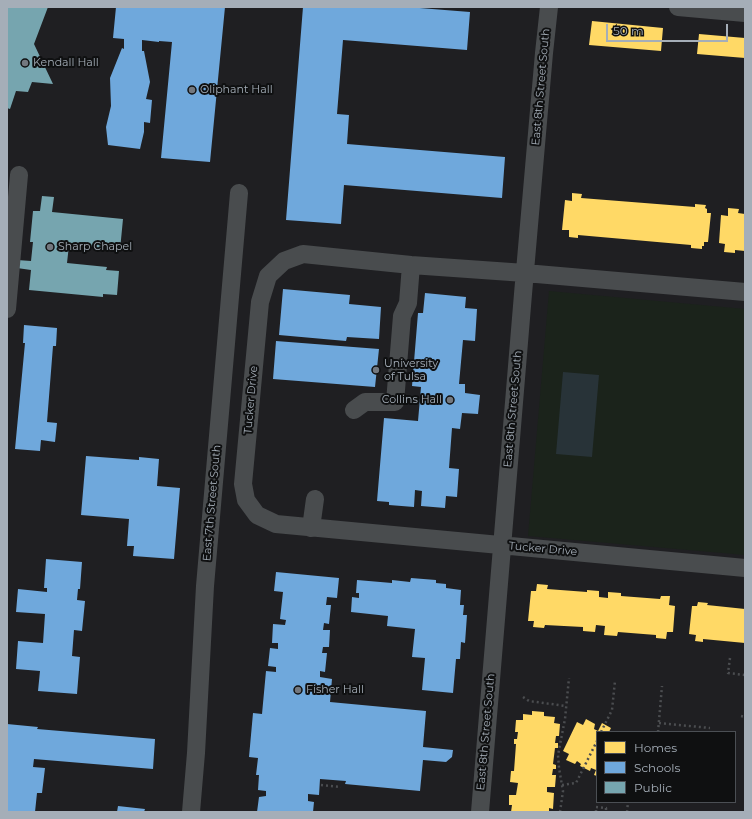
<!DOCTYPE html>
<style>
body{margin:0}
#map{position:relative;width:752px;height:819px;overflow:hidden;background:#151515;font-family:Montserrat,sans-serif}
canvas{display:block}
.frame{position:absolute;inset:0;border:8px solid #a5aeb8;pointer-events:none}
.legend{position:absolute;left:596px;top:731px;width:140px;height:72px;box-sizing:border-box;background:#0f1011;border:1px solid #4b4f54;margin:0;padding:5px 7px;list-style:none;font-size:12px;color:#a5aeb8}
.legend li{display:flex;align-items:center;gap:8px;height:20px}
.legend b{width:20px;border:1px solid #4b4f54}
.scale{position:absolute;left:606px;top:24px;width:122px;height:18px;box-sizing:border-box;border:2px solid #a5aeb8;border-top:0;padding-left:5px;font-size:12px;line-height:14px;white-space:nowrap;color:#a5aeb8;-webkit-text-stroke:3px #0f1011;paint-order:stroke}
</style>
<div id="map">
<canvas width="752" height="819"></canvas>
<div class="frame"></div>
<ul class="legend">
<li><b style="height:11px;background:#ffd966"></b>Homes</li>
<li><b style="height:11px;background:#6fa8dc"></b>Schools</li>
<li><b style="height:11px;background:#76a5af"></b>Public</li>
</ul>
<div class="scale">50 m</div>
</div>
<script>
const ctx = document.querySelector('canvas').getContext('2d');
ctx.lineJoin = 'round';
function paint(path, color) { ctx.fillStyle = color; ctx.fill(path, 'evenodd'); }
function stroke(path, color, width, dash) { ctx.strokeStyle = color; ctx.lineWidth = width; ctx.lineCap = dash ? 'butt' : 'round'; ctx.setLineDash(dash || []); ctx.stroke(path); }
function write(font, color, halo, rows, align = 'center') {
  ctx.font = font + ' Montserrat,sans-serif'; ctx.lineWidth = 4; ctx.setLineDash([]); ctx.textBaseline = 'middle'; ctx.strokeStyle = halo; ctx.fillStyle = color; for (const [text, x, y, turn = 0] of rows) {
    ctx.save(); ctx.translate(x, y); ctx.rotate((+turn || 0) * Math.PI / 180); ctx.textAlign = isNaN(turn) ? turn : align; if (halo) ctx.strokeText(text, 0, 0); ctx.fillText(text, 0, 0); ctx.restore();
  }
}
paint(new Path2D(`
 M 7,7 L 745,7 L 745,812 L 7,812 ZM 597,732 L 735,732 L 735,802 L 597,802 Z`), '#1f1f22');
paint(new Path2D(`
 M 549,291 L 745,309 L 745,555 L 528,536 Z`), '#1b231b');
paint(new Path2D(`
 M 563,372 L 599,375 L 592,457 L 556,454 Z`), '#283338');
paint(new Path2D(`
 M 592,21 L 663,28 L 661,51 L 589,45 Z
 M 699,34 L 745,38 L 745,58 L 697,54 Z
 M 572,193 L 582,194 L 581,198 L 695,207 L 695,204 L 706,205 L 705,208 L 707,209 L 707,213 L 711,213 L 708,242 L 704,242 L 704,246 L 702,246 L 702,249 L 691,248 L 691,245 L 578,235 L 578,238 L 569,237 L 569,230 L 562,230 L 565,200 L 572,201 Z
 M 728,208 L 739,209 L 738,213 L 745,214 L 745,251 L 735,250 L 735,253 L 724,252 L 725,244 L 719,243 L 721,215 L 728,216 Z
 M 537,584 L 548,585 L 547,589 L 587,592 L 587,590 L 599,591 L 599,597 L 608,598 L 608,592 L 621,593 L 621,596 L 660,599 L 661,596 L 670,596 L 669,605 L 675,606 L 673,632 L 667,632 L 666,639 L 656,638 L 656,635 L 618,632 L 617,636 L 604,635 L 605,626 L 596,625 L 595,632 L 583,631 L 583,627 L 545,625 L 544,628 L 533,627 L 534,621 L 528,621 L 531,591 L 536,591 Z
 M 698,602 L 708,603 L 707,605 L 745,609 L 745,643 L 703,639 L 703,642 L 695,641 L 696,635 L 689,634 L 692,606 L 697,606 Z
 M 532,711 L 544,712 L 544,716 L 555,717 L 554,723 L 560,724 L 559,736 L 556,736 L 555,743 L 558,743 L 558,748 L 555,748 L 553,764 L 556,765 L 556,769 L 553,769 L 552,775 L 556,775 L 555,787 L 547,787 L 547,792 L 554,793 L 553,809 L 549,808 L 549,812 L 511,812 L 512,805 L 509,805 L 509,795 L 516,795 L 518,783 L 510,782 L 511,771 L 514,771 L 516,744 L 514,744 L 514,739 L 517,739 L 518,732 L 515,732 L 516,720 L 523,720 L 523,714 L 532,715 Z
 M 586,719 L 595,724 L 594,729 L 598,731 L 602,723 L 611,728 L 609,732 L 597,732 L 597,776 L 594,775 L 596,770 L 591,768 L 590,771 L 580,766 L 581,764 L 577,761 L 575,764 L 566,760 L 569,754 L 563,751 L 577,722 L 583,725 Z`), '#ffd966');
paint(new Path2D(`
 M 116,7 L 225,7 L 210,162 L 161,158 L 172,42 L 159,41 L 159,42 L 142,40 L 142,51 L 144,51 L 150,82 L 146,99 L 152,100 L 150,123 L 144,122 L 144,132 L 140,149 L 108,145 L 106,127 L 111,106 L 110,78 L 122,48 L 124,49 L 124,39 L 113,38 Z
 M 303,7 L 407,7 L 470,12 L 467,50 L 343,40 L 337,114 L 349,115 L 347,144 L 505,157 L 502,198 L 344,185 L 341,224 L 286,220 Z
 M 283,289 L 350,295 L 349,304 L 381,307 L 379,339 L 347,337 L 346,341 L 279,335 Z
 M 425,293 L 466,297 L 465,308 L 477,309 L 475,341 L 463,340 L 459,384 L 465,384 L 465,393 L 480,395 L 478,414 L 462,413 L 460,429 L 452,428 L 449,468 L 459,469 L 457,497 L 446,496 L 445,508 L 421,506 L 422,491 L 415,490 L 414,507 L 389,505 L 389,502 L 377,501 L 384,418 L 418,421 L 421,387 L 412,386 L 418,313 L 423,313 Z
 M 24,325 L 57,328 L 56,346 L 53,346 L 47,422 L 57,423 L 55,442 L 41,440 L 40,451 L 15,449 L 25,343 L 23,343 Z
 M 276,341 L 379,349 L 375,387 L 273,379 Z
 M 86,456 L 139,460 L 139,457 L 159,459 L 157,486 L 180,488 L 174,559 L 133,556 L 134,546 L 127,546 L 129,519 L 81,515 Z
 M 46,559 L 82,562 L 80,589 L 78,589 L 77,600 L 85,601 L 82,631 L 74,630 L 72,656 L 80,657 L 77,694 L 38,691 L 40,671 L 16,669 L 18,641 L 43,643 L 45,614 L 16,612 L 18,589 L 47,592 L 47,588 L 44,588 Z
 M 276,572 L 339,578 L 337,598 L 327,597 L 326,605 L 331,605 L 329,624 L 324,623 L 323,630 L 330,630 L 329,647 L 323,647 L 322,653 L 327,653 L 325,672 L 320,671 L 320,677 L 332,679 L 330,702 L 426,711 L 423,747 L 453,750 L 452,757 L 446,762 L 423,760 L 420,791 L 345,784 L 346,781 L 320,779 L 319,795 L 308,794 L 308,801 L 314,802 L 313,812 L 257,812 L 259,797 L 266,796 L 266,791 L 258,790 L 259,775 L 256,775 L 258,758 L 249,757 L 253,713 L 262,714 L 266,671 L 276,672 L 276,667 L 268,666 L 270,648 L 278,649 L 278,643 L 272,643 L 273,624 L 285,625 L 286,620 L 280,619 L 283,592 L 274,591 Z
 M 411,578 L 436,580 L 436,583 L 446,584 L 446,588 L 461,590 L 460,605 L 464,605 L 463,615 L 467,615 L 465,643 L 461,642 L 460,659 L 456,659 L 453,693 L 422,690 L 425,658 L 412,657 L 415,629 L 387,626 L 388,616 L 351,612 L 352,597 L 359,598 L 359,593 L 356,593 L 357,580 L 392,583 L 392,580 L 410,582 Z
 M 7,724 L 38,727 L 37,729 L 155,739 L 153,769 L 34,759 L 33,767 L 45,768 L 42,793 L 37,793 L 35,812 L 7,812 Z
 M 118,806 L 145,809 L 144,812 L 117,812 Z`), '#6fa8dc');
paint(new Path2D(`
 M 7,7 L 48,7 L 34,44 L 53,84 L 32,82 L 28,92 L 16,91 L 10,109 L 7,108 Z
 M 42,196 L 54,197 L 52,212 L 123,219 L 120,250 L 69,245 L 67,263 L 107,267 L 106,270 L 119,271 L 117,295 L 103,294 L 103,297 L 29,290 L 31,270 L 17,268 L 17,260 L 31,261 L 33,242 L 30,242 L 33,211 L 40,211 Z`), '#76a5af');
stroke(new Path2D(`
 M 730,658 L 728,673 L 745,675
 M 523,697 L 529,701 L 566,706
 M 741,716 L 745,717
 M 659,723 L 710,728
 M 601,732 L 612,710 L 615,681
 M 658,732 L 662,686
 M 321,785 L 341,787
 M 562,785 L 576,783 L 597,741
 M 560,812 L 563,791 L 559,768 L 558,755 L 565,719 L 569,678
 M 596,812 L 596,807 L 606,808 L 606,812
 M 627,812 L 628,802`), '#4b4d50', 2.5, [2, 3]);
stroke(new Path2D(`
 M 678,7 L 745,13
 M 745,292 L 525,273 L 411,265 L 303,254 L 284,261 L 268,276 L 260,302 L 243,484 L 246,500 L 257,515 L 276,524 L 745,568
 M 7,309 L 19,175
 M 354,410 L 365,402 L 395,402 L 402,316 L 408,303 L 411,265
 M 311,528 L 315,499
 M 191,812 L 196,753 L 205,586 L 239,193
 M 480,812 L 523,294 L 544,53 L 549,7`), '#494c4e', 18);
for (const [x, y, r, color] of [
 [25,63,4,"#73787f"],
 [192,90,4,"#73787f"],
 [50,247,4,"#73787f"],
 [376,370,4,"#73787f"],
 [450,400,4,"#73787f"],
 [298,690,4,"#73787f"]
]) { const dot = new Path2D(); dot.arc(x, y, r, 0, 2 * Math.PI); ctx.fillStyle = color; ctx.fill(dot); stroke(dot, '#0f1011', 1.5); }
write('11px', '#a5aeb8', '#0f1011', [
 ["Kendall Hall",33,63],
 ["Oliphant Hall",200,90],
 ["Sharp Chapel",58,247],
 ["University",384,364],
 ["of Tulsa",384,377],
 ["Collins Hall",442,400,"right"],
 ["Fisher Hall",306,690]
], 'left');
write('11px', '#a5aeb8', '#0f1011', [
 ["East 8th Street South",541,87,-85],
 ["Tucker Drive",251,400,-85],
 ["East 8th Street South",513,409,-85],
 ["East 7th Street South",212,503,-85],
 ["Tucker Drive",543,549,5],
 ["East 8th Street South",486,732,-85]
]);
</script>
